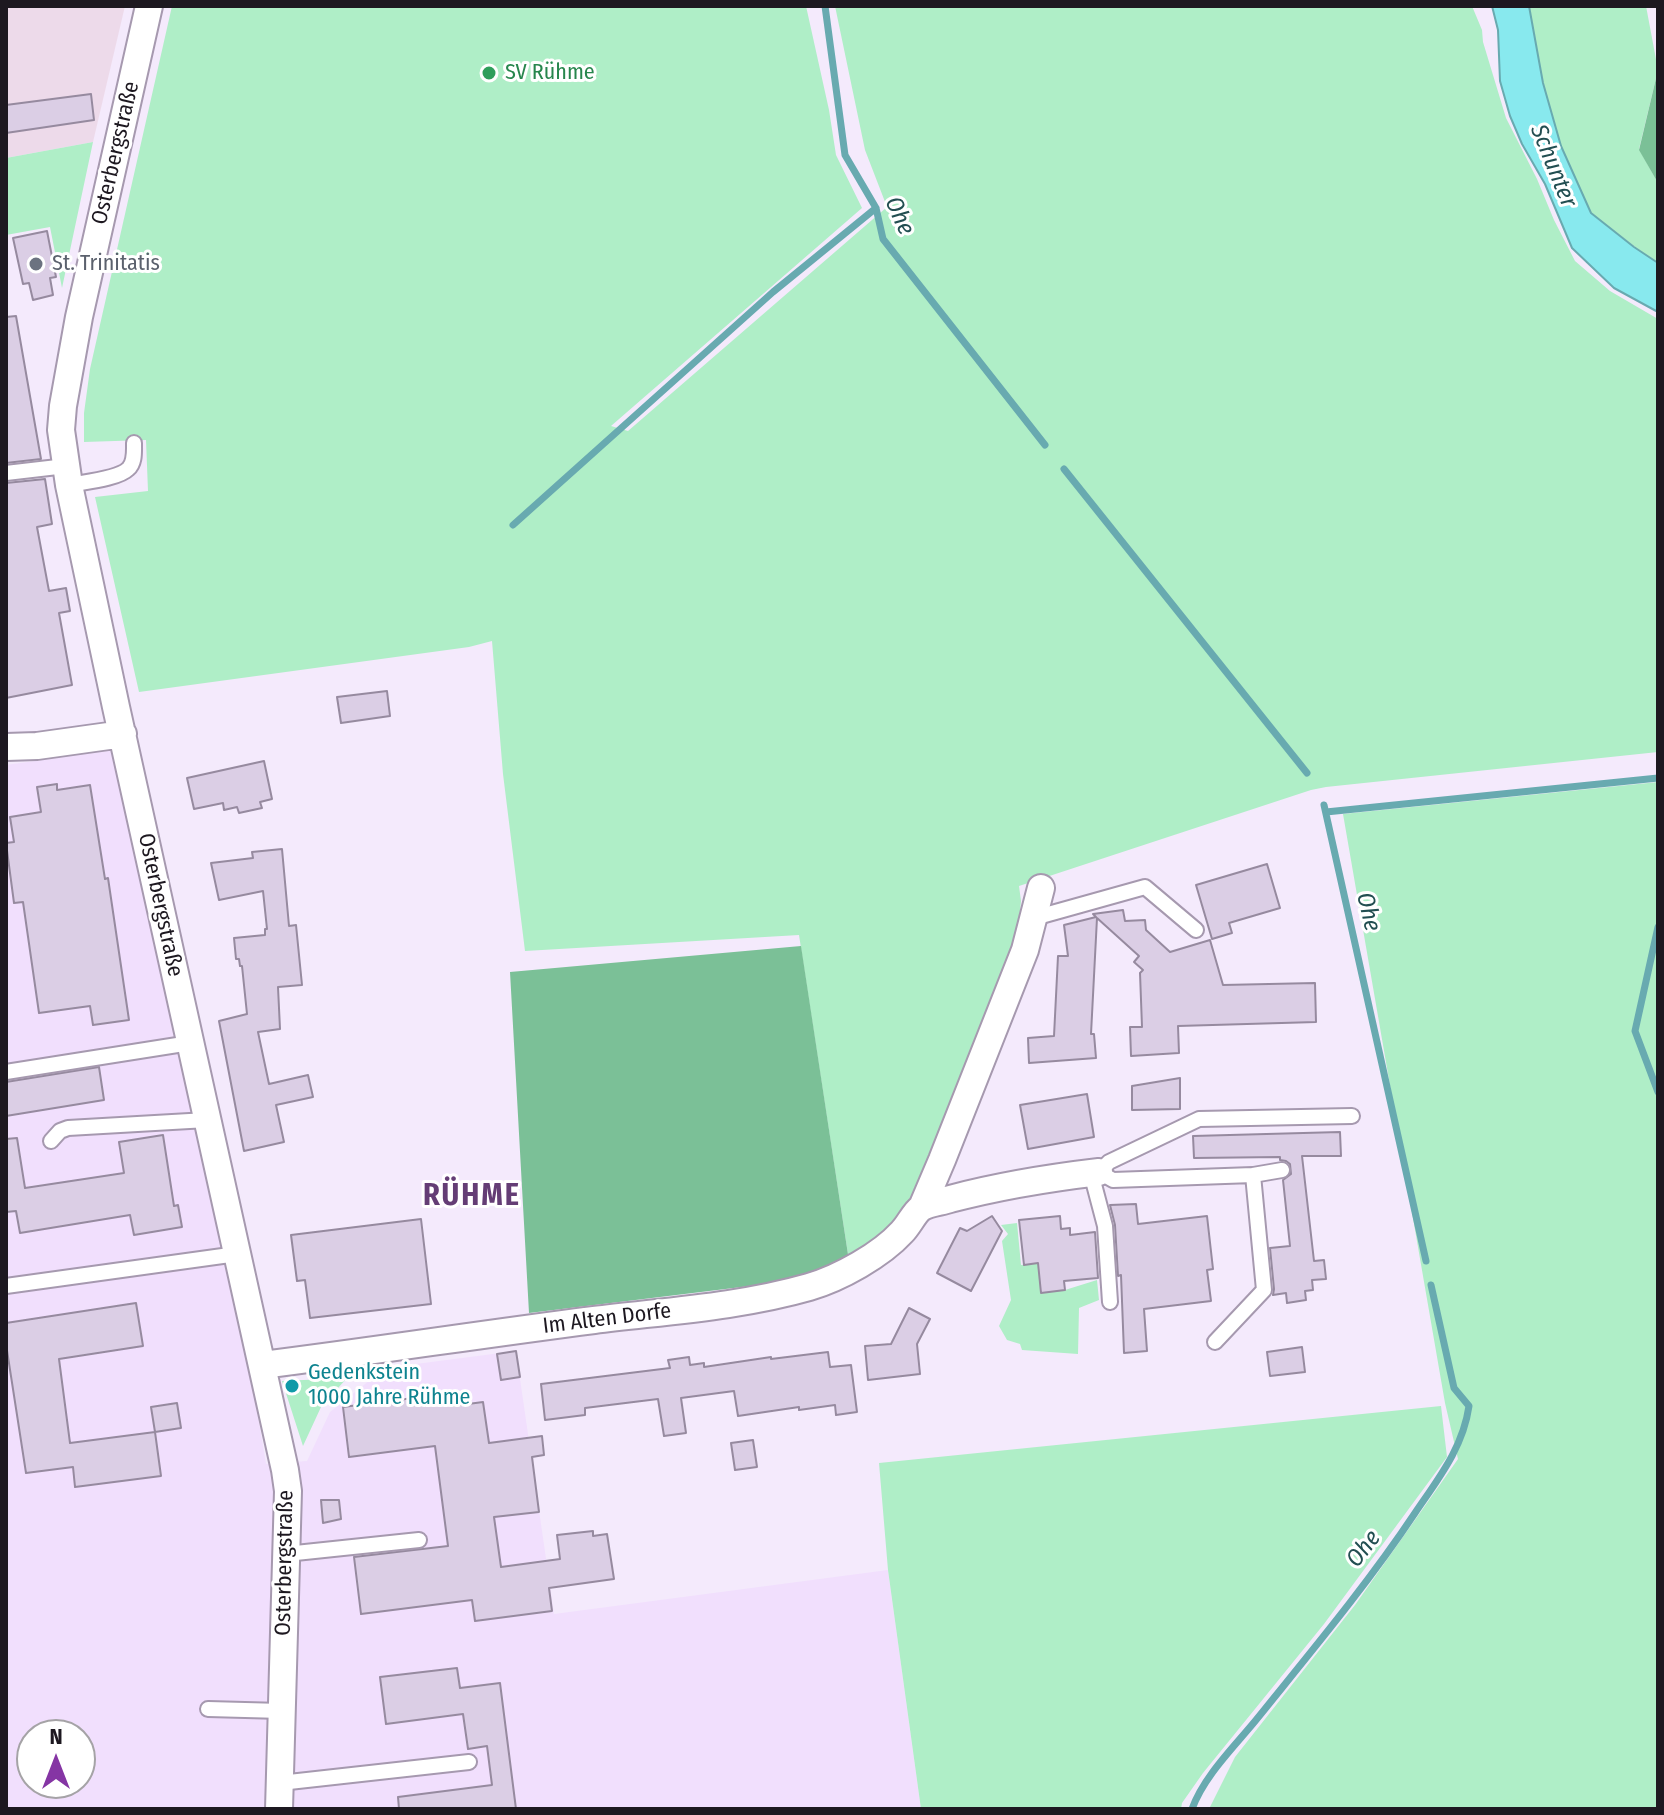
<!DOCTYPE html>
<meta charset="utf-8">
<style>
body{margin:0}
#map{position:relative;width:1664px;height:1815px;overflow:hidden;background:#f4eafc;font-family:"Fira Sans Condensed",sans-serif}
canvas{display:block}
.frame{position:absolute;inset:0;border:8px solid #1d1820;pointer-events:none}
.north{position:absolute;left:16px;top:1719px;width:80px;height:80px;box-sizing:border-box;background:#fff;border:2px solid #a5a3a6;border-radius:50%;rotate:0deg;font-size:22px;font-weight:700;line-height:32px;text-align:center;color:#1d1820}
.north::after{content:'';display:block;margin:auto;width:28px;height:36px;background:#8535a4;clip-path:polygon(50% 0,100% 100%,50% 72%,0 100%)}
</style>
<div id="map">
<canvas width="1664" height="1815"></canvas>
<div class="frame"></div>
<div class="north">N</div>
</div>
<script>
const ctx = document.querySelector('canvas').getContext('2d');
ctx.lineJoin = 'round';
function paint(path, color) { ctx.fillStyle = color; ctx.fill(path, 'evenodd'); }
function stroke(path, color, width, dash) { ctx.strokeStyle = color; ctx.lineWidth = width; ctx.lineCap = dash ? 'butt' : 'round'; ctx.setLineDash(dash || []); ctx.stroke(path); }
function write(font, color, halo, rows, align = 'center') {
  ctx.font = font + ' "Fira Sans Condensed",sans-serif'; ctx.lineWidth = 6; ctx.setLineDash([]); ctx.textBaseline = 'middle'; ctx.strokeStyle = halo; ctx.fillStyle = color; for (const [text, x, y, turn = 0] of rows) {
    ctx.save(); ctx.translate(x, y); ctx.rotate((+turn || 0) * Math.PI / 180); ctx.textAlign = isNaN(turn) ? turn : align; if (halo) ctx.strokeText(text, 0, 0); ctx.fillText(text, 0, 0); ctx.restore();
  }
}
paint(new Path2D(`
 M 114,750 L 250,1368 L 266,1464 L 307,1461 L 330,1412 L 385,1368 L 516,1351 L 554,1614 L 888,1570 L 921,1809 L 6,1809 L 6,765 ZM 32,1735 L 80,1735 L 80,1783 L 32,1783 Z`), '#f1dffd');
paint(new Path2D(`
 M 6,6 L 125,6 L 93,142 L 6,158 Z`), '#eddaea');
paint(new Path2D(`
 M 172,6 L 806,6 L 829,110 L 836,155 L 862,208 L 611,426 L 628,431 L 887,207 L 865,150 L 835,6 L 1472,6 L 1482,30 L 1483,42 L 1506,118 L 1537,179 L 1554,220 L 1575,261 L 1610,291 L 1658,319 L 1658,752 L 1326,787 L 1311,790 L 1019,886 L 1021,901 L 1016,950 L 911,1205 L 888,1232 L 849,1261 L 799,935 L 525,951 L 503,774 L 492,641 L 469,647 L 139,692 L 95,497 L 148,491 L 146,440 L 84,442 L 84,413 L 90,369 Z
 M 1529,6 L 1646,6 L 1658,70 L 1639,149 L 1658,183 L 1658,264 L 1591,214 L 1561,146 L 1543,83 Z
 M 93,142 L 62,288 L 50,227 L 6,235 L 6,158 Z
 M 1658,782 L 1658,1809 L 1209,1809 L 1235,1757 L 1355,1605 L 1458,1459 L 1445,1403 L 1343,814 Z
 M 1017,1223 L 1021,1265 L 1038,1263 L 1041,1293 L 1065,1290 L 1097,1280 L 1099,1300 L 1079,1308 L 1078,1354 L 1022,1350 L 1020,1344 L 1007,1340 L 999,1326 L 1011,1300 L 1002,1241 L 1008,1234 L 1001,1225 Z
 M 347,1378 L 321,1407 L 303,1446 L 282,1381 Z
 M 1441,1406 L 1447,1457 L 1324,1624 L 1203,1773 L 1182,1803 L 1181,1809 L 921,1809 L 888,1570 L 879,1463 Z`), '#afeec7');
paint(new Path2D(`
 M 1658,70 L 1658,183 L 1639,150 Z
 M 801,946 L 849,1261 L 799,1280 L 529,1313 L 510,972 Z`), '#7bc097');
const water = new Path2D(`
 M 1492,6 L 1529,6 L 1543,83 L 1561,146 L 1591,213 L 1634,247 L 1658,263 L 1658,312 L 1614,288 L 1572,248 L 1545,184 L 1522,144 L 1510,116 L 1500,81 L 1498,30 Z`);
paint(water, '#88e9ee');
stroke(water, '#68aab0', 2);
stroke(new Path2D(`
 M 825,6 L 845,155 L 876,208 L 883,239 L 1045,445
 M 1064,469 L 1307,773
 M 513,525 L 773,292 L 876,208
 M 1324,805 L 1426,1261
 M 1326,812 L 1658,778
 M 1658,927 L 1635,1031 L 1658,1092
 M 1192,1809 C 1204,1776 1234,1747 1256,1720 C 1310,1653 1367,1585 1415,1513 C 1438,1479 1463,1448 1469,1406 L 1454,1388 L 1431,1285`), '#68aab0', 7);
const building = new Path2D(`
 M 91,94 L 94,120 L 6,133 L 6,105 Z
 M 47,231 L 56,277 L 50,278 L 53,295 L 33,300 L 29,283 L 23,284 L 13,238 Z
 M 16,316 L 41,459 L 6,463 L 6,317 Z
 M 45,479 L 52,524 L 37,527 L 49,591 L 66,588 L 70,611 L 59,613 L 72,685 L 6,698 L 6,483 Z
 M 387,691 L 390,716 L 341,723 L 337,697 Z
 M 264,761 L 272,799 L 260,802 L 262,808 L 239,813 L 237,807 L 224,810 L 223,803 L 194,809 L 187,778 Z
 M 57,784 L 57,790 L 90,785 L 105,879 L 108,878 L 129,1020 L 93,1025 L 90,1006 L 39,1013 L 23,902 L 14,903 L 6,843 L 14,842 L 10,817 L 41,812 L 37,787 Z
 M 282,849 L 289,926 L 296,925 L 302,985 L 278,987 L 280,1029 L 258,1032 L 269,1084 L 308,1075 L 313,1097 L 276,1105 L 284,1142 L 244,1151 L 219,1021 L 247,1014 L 242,966 L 240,966 L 239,959 L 236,959 L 234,938 L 265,935 L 265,929 L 267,929 L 263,891 L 219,900 L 211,863 L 253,858 L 252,852 Z
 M 1267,864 L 1280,908 L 1229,923 L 1232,933 L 1212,939 L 1196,885 Z
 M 1123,910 L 1125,921 L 1145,920 L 1146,930 L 1170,952 L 1210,940 L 1223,985 L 1315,983 L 1316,1022 L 1178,1026 L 1179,1053 L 1131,1056 L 1130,1027 L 1142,1027 L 1140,973 L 1143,970 L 1134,962 L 1139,956 L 1097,918 L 1091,1034 L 1094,1034 L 1096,1058 L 1029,1063 L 1028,1038 L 1054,1036 L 1058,956 L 1068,956 L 1064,925 L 1096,917 L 1093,914 Z
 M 99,1067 L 104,1100 L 6,1116 L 6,1082 Z
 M 1180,1078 L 1180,1109 L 1132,1110 L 1132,1086 Z
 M 1087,1094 L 1094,1137 L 1028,1149 L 1020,1105 Z
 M 1340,1132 L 1341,1156 L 1302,1156 L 1314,1261 L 1324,1260 L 1326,1279 L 1312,1280 L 1313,1290 L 1305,1291 L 1306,1300 L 1287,1303 L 1286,1293 L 1273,1295 L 1274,1289 L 1270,1248 L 1290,1246 L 1283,1180 L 1291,1174 L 1290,1164 L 1286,1161 L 1280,1160 L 1280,1157 L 1194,1158 L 1193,1136 Z
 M 163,1135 L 174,1206 L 178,1205 L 182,1227 L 134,1235 L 130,1215 L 20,1233 L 16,1211 L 6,1212 L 6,1139 L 17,1138 L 25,1188 L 124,1173 L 119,1142 Z
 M 1136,1204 L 1138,1224 L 1207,1216 L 1213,1269 L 1207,1270 L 1211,1301 L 1144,1309 L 1147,1351 L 1124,1353 L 1121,1275 L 1118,1276 L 1115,1225 L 1110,1205 Z
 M 992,1216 L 1002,1231 L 971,1291 L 937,1273 L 960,1228 L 967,1231 Z
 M 1060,1216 L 1061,1229 L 1070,1228 L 1070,1235 L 1095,1232 L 1098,1278 L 1064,1281 L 1065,1290 L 1041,1293 L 1038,1263 L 1024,1265 L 1019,1220 Z
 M 421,1219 L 431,1304 L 310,1318 L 305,1280 L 297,1281 L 291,1235 Z
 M 136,1303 L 143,1346 L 59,1359 L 70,1443 L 155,1432 L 161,1476 L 75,1487 L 73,1467 L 26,1473 L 6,1344 L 6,1323 Z
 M 909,1308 L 930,1319 L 917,1344 L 920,1374 L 868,1380 L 865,1346 L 891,1344 Z
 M 1302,1347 L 1305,1372 L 1270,1376 L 1267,1352 Z
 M 516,1351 L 520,1377 L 501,1380 L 497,1354 Z
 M 828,1352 L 830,1367 L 851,1365 L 857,1412 L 836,1415 L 835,1405 L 799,1410 L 799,1407 L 738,1416 L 734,1391 L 681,1398 L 686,1433 L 664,1436 L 658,1399 L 585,1408 L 585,1415 L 545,1420 L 541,1384 L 670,1368 L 668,1360 L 689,1357 L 690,1365 L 704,1363 L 704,1367 L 771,1357 L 771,1359 Z
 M 429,1396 L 429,1400 L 452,1397 L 453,1406 L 483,1402 L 489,1443 L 542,1436 L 544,1455 L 532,1457 L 539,1512 L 494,1517 L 501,1567 L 560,1559 L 557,1535 L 593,1531 L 593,1536 L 607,1534 L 614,1579 L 549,1588 L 552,1611 L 475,1621 L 472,1600 L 361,1614 L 354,1557 L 448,1546 L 435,1446 L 349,1457 L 343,1407 Z
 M 177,1403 L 181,1428 L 155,1432 L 151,1407 Z
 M 753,1440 L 757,1467 L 735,1470 L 731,1443 Z
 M 321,1500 L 339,1500 L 341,1519 L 323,1523 Z
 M 457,1668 L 460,1688 L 500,1683 L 516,1809 L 399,1809 L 398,1797 L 492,1785 L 487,1746 L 468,1749 L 463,1714 L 386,1724 L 380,1677 Z`);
paint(building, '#dbcee5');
stroke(building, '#968a9f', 2);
const service = new Path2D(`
 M 6,473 L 66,466
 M 69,485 C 83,482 118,479 128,469 C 135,463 134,452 134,443
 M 1034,918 L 1145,887 L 1196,930
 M 6,1072 L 190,1043
 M 51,1141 L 60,1131 L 68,1128 L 207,1120
 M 1091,1173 L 1105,1226 L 1110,1302
 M 1253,1175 L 1282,1170
 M 6,1286 L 237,1254
 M 1215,1342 L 1264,1290 L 1253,1175 L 1113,1180 L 1099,1172 L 1109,1162 L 1199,1119 L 1352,1116
 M 286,1554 L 419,1540
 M 208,1709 L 282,1711
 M 280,1783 L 469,1762`);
const minor = new Path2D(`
 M 149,6 L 79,317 L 63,406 L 61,430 L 69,485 L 116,707 L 285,1470 L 288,1491 L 279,1809
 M 6,747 L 37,746 L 123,734
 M 922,1207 L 942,1160 L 1025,950 L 1041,888
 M 263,1365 C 374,1351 484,1334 594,1320 C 666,1311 739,1307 809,1287 C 840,1278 881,1255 902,1232 C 909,1225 914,1213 921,1208 C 928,1203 942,1202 950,1199 C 999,1186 1048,1178 1099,1172`);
stroke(service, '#a699af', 18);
stroke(minor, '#a699af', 30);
stroke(service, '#fff', 14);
stroke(minor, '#fff', 26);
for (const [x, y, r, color] of [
 [489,73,8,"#2e9e5b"],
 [36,264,8,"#6b7280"],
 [292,1386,8,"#0f9aa8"]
]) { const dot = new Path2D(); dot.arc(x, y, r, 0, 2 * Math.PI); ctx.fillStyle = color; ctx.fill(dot); stroke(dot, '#fff', 3); }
write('22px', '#27864d', '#fff', [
 ["SV Rühme",505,73]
], 'left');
write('22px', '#1d1820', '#fff', [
 ["Osterbergstraße",116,153,-77],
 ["Osterbergstraße",160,905,78],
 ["Im Alten Dorfe",607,1319,-7],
 ["Osterbergstraße",285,1563,-89]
]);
write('22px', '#5b616d', '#fff', [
 ["St. Trinitatis",52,264]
], 'left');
write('22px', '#0d838f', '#fff', [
 ["Gedenkstein",308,1373],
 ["1000 Jahre Rühme",308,1398]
], 'left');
write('italic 24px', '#224e51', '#fff', [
 ["Schunter",1553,166,68],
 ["Ohe",899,216,66],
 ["Ohe",1368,912,77],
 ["Ohe",1364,1549,-52]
]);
ctx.letterSpacing = '2px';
write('bold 30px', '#643d75', '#fff', [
 ["RÜHME",472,1197]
]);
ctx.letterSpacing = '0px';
</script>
